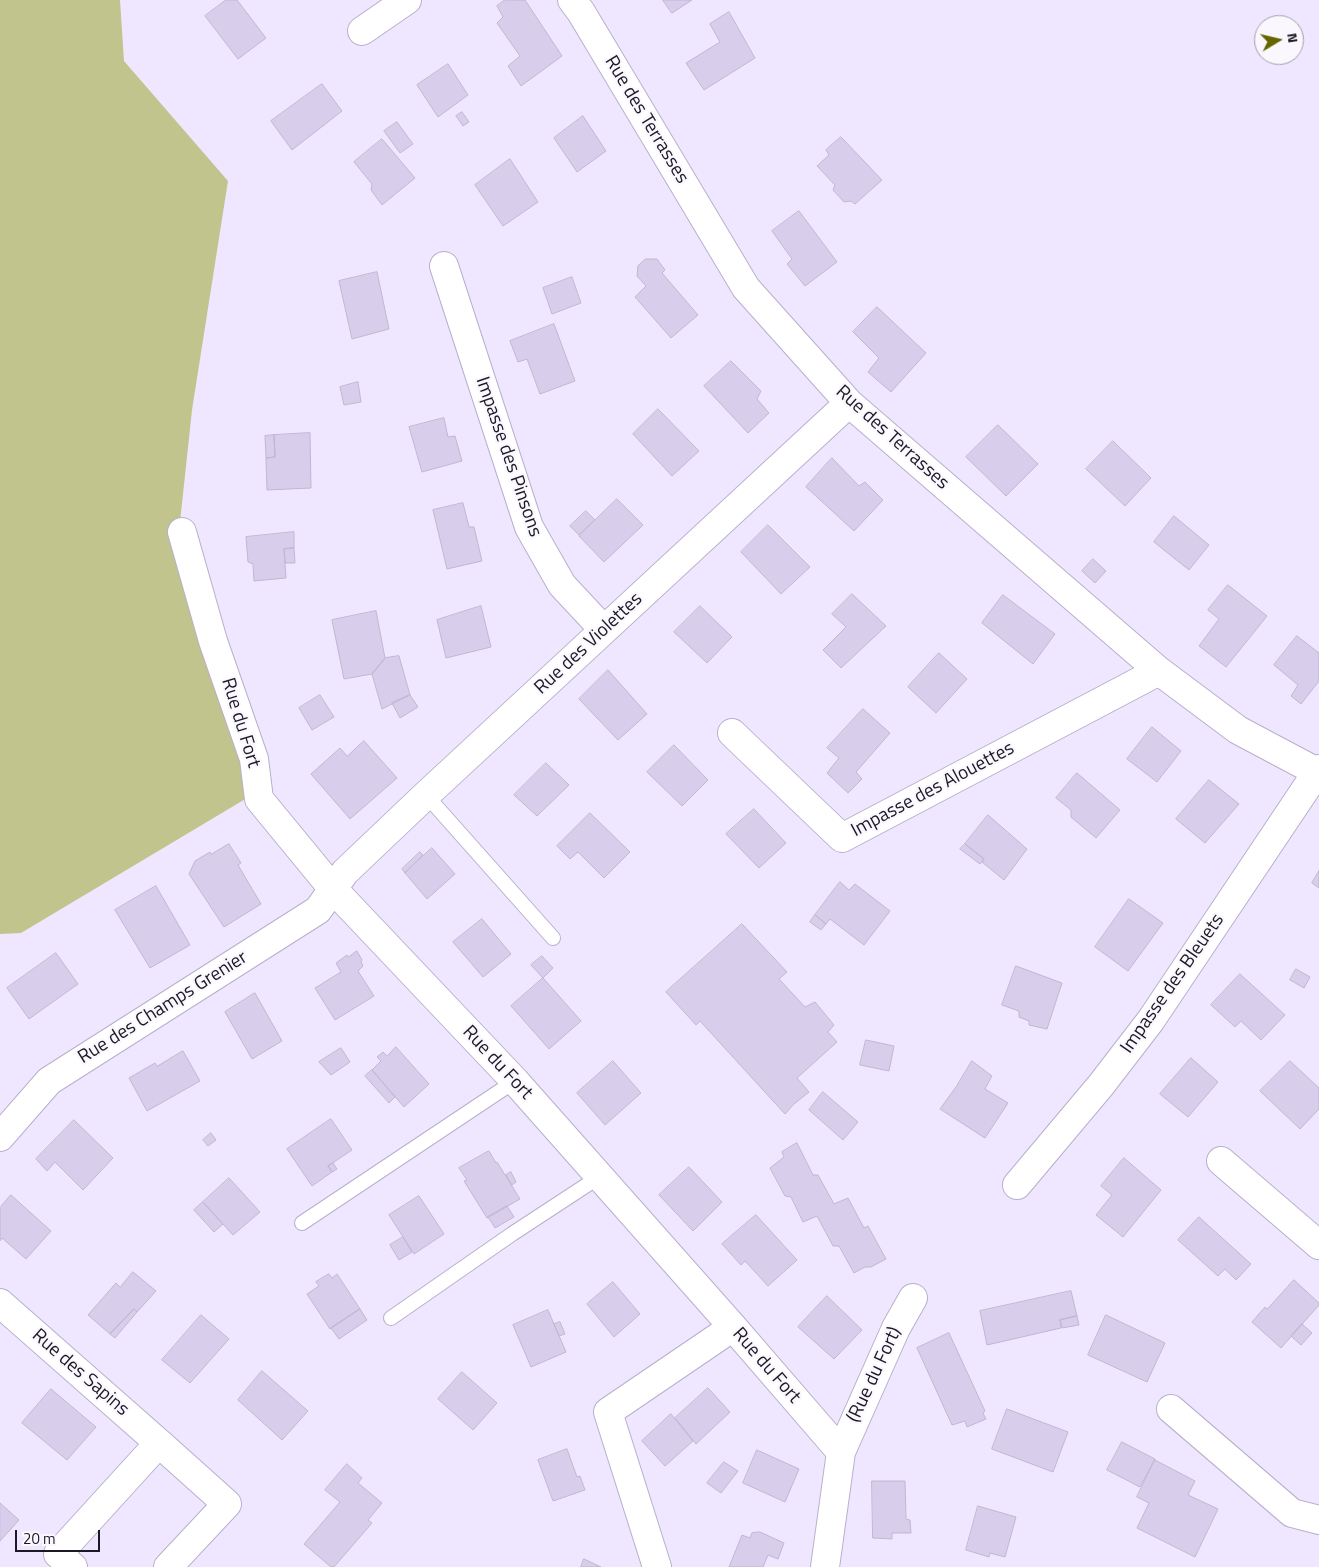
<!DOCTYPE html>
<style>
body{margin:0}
#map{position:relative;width:1319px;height:1567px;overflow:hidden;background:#efe7ff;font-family:"Titillium Web",sans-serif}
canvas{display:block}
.north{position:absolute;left:1254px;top:15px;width:50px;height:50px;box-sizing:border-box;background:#faf8fe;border:1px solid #a29fa7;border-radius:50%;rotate:81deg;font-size:14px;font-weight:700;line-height:20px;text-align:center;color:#1d1924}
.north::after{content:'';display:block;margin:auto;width:18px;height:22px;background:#656600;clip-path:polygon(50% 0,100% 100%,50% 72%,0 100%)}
.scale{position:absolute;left:15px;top:1530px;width:85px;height:22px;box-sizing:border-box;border:2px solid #1d1924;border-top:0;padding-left:6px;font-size:15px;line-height:18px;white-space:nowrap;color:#1d1924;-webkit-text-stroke:4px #faf8fe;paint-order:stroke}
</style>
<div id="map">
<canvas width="1319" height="1567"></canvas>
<div class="north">N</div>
<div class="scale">20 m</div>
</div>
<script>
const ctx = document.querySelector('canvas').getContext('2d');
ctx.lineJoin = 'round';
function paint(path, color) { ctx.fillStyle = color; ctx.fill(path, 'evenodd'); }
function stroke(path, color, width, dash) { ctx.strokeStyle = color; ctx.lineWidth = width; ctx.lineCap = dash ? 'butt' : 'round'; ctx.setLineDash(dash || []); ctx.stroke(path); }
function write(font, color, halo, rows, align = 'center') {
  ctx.font = font + ' "Titillium Web",sans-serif'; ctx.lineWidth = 4.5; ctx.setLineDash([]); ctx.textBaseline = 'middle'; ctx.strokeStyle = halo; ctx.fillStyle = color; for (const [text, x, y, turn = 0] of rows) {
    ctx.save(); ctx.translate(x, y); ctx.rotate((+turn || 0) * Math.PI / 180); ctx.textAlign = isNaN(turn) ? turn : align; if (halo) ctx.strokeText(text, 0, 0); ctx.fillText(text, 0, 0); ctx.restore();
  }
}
paint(new Path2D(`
 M 0,0 L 120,0 L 124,61 L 228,181 L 192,410 L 180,522 L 252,766 L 247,798 L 21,933 L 0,934 Z`), '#c2c48d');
const building = new Path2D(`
 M 226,0 L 237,0 L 266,38 L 238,59 L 205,16 Z
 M 505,0 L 525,0 L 562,56 L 521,86 L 508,66 L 520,56 L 497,23 L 503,17 L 497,6 Z
 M 663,0 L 692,0 L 672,13 Z
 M 729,12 L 755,58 L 704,90 L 686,63 L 720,42 L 710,24 Z
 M 448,64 L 468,95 L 438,117 L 417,85 Z
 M 322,84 L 342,111 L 292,150 L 271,121 Z
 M 462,112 L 469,122 L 463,126 L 456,116 Z
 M 583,116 L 606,151 L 577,172 L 554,138 Z
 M 397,122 L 413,144 L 400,153 L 384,131 Z
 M 841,137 L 882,180 L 855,204 L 851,201 L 844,202 L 833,190 L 835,185 L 817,166 L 829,155 L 826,150 Z
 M 382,139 L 415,178 L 382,205 L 371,190 L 372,184 L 354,162 Z
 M 510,159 L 538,202 L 503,226 L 475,185 Z
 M 799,211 L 837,262 L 805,286 L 787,264 L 792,259 L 772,231 Z
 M 646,259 L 657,259 L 665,270 L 662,273 L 698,315 L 671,338 L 635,297 L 646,286 L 637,276 L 638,266 Z
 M 377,272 L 389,329 L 352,339 L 339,281 Z
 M 572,277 L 581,303 L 552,314 L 543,288 Z
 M 877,307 L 926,353 L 891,392 L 868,372 L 879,358 L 853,332 Z
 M 554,324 L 575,381 L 540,394 L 527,359 L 518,362 L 510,341 Z
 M 731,361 L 761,391 L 757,399 L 769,413 L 748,433 L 704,386 Z
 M 358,382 L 361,402 L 344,405 L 340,387 Z
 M 658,409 L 699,451 L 672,476 L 633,434 Z
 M 444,418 L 448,437 L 455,436 L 462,461 L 422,472 L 409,427 Z
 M 998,425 L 1038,464 L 1006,496 L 966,457 Z
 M 310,433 L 311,488 L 267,490 L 266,458 L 275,457 L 274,435 Z
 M 274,435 L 275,457 L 266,458 L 265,436 Z
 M 1113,441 L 1151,478 L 1125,506 L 1086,469 Z
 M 832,458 L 859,486 L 865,482 L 883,500 L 854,531 L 806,487 Z
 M 617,499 L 643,525 L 604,562 L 579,536 Z
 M 463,503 L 469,527 L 474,527 L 482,561 L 447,569 L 433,510 Z
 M 586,511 L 595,520 L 579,535 L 570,526 Z
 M 1174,516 L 1209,545 L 1189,570 L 1154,542 Z
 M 768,525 L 810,567 L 781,594 L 741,552 Z
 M 294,532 L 294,548 L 284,549 L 286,578 L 254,581 L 253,564 L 248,562 L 246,537 Z
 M 294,548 L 295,563 L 285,563 L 284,549 Z
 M 1093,559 L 1106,571 L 1095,583 L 1082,571 Z
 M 1228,585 L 1267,616 L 1226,667 L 1199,646 L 1219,619 L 1208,610 Z
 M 852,594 L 886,626 L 841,668 L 823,650 L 846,627 L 832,614 Z
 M 1003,595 L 1055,634 L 1033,664 L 982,623 Z
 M 481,606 L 491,647 L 446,658 L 437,620 Z
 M 700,606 L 732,637 L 707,663 L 674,632 Z
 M 376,611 L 385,658 L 372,674 L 344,679 L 332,620 Z
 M 1297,636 L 1319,653 L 1319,681 L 1301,704 L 1291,696 L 1298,685 L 1274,665 Z
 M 939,653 L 967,679 L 936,713 L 908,687 Z
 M 399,656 L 410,695 L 382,709 L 372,674 L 385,658 Z
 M 608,670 L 647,714 L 618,740 L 579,699 Z
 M 320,695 L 334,717 L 312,730 L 299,708 Z
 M 410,695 L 418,707 L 400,718 L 392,703 Z
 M 863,709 L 890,733 L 856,772 L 862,779 L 848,793 L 827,773 L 839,758 L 827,748 Z
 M 1152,727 L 1181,751 L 1157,782 L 1127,759 Z
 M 364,741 L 397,778 L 350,819 L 311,774 L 340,748 L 347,756 Z
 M 674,745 L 708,780 L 682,806 L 647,772 Z
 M 546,763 L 569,785 L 537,816 L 514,795 Z
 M 1077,773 L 1120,810 L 1096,838 L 1071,817 L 1071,810 L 1056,798 Z
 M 1209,780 L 1239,804 L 1205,843 L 1176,819 Z
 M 754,809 L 786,843 L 759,868 L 726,834 Z
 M 590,813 L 630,852 L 604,878 L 578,852 L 570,859 L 557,846 Z
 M 988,815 L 1027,849 L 1004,880 L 982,862 L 984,859 L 965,844 Z
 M 229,844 L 241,863 L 238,865 L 261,904 L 224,927 L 189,874 L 195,861 L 210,852 L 211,854 Z
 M 965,844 L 984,859 L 980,864 L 960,849 Z
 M 432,848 L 455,874 L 427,899 L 405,873 Z
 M 420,852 L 423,855 L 405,873 L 402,869 Z
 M 1319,871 L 1319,888 L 1312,883 Z
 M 840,882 L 849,890 L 855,884 L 890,911 L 864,945 L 830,919 L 826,924 L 815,915 Z
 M 156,886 L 190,945 L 150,968 L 115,910 Z
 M 1129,899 L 1163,923 L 1128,971 L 1095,947 Z
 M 815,915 L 826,924 L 821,930 L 810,922 Z
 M 482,919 L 511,954 L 483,977 L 453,942 Z
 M 742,924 L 787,972 L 779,979 L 805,1007 L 815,1002 L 834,1025 L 828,1032 L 837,1042 L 797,1078 L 809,1092 L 794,1104 L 785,1114 L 700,1021 L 696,1025 L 666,992 Z
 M 357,951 L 362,960 L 361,962 L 363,966 L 358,971 L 374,996 L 335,1020 L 315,988 L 341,972 L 336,963 L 347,955 L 348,957 Z
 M 56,953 L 78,984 L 29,1019 L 7,988 Z
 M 542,956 L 553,968 L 543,978 L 531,965 Z
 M 1016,966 L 1062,983 L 1047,1029 L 1029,1025 L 1029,1021 L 1019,1017 L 1019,1011 L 1002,1005 Z
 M 1296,969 L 1310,977 L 1304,988 L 1290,980 Z
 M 1240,974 L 1285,1015 L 1261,1040 L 1241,1021 L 1235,1027 L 1211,1005 Z
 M 543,978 L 581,1021 L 549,1049 L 511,1006 Z
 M 255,993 L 282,1041 L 252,1059 L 225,1012 Z
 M 866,1040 L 894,1046 L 889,1071 L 860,1065 Z
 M 396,1047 L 429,1084 L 404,1107 L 372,1070 L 381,1061 L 377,1057 L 383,1052 L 387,1056 Z
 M 341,1048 L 350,1062 L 331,1075 L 319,1062 Z
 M 183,1051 L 200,1081 L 147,1111 L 129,1078 L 155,1063 L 157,1066 Z
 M 1191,1058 L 1218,1082 L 1188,1117 L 1160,1094 Z
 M 613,1061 L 641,1093 L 605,1125 L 577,1093 Z
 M 972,1061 L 992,1076 L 985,1089 L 1008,1103 L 985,1138 L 940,1109 L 956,1087 Z
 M 1290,1061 L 1319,1088 L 1319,1109 L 1300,1129 L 1260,1091 Z
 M 372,1070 L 395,1097 L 389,1103 L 365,1076 Z
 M 823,1092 L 858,1122 L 843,1140 L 809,1110 Z
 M 331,1119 L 352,1150 L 328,1166 L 332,1172 L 312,1186 L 287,1149 Z
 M 74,1120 L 113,1158 L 83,1190 L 55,1162 L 47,1171 L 36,1159 Z
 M 211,1133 L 216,1140 L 208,1146 L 203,1140 Z
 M 797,1143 L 813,1175 L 818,1175 L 834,1204 L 848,1198 L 864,1228 L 868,1226 L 886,1259 L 871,1267 L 865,1267 L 854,1273 L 839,1246 L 833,1246 L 817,1216 L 803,1222 L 791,1197 L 785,1196 L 770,1168 L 784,1157 L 782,1152 Z
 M 489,1151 L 496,1163 L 497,1162 L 520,1199 L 487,1218 L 464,1181 L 467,1180 L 459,1168 Z
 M 1124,1158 L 1161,1190 L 1123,1237 L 1096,1215 L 1112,1195 L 1101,1186 Z
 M 333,1163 L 337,1169 L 332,1172 L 328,1166 Z
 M 689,1167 L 722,1202 L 693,1231 L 659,1195 Z
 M 511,1172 L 516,1182 L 512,1185 L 506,1175 Z
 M 229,1178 L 260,1212 L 233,1235 L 203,1202 Z
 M 11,1195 L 51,1231 L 26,1259 L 2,1238 L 0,1241 L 0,1208 Z
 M 419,1196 L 444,1234 L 414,1254 L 389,1215 Z
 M 203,1202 L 223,1224 L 214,1232 L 194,1210 Z
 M 507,1206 L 514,1217 L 495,1228 L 488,1217 Z
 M 756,1215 L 797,1260 L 768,1286 L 745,1261 L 741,1265 L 722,1244 Z
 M 1199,1217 L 1251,1264 L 1236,1280 L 1225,1269 L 1218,1276 L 1178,1240 Z
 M 403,1237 L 412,1252 L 399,1260 L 390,1245 Z
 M 133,1272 L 156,1291 L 137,1312 L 134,1309 L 110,1334 L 88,1315 L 116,1283 L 120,1287 Z
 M 329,1274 L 332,1278 L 337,1274 L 360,1309 L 330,1329 L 307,1294 L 319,1286 L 316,1282 Z
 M 1294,1280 L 1319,1303 L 1319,1305 L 1281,1348 L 1252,1322 L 1265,1307 L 1267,1309 Z
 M 613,1282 L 640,1314 L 614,1337 L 587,1304 Z
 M 1071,1291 L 1077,1316 L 1060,1320 L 1061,1328 L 987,1345 L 980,1311 Z
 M 827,1296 L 862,1330 L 834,1359 L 798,1327 Z
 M 134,1309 L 137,1312 L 115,1338 L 110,1334 Z
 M 360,1309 L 367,1320 L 339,1339 L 331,1328 Z
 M 548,1310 L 566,1352 L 531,1367 L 513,1325 Z
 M 201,1315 L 229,1339 L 190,1383 L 162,1360 Z
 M 1106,1315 L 1165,1343 L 1147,1382 L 1088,1355 Z
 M 1077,1316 L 1079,1325 L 1062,1328 L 1060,1320 Z
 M 560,1322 L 565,1334 L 559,1336 L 554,1324 Z
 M 1302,1324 L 1312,1333 L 1301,1345 L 1291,1336 Z
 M 949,1333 L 985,1411 L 983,1413 L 986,1419 L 967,1427 L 965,1421 L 952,1425 L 917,1348 Z
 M 262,1371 L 308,1411 L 282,1440 L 238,1400 Z
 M 462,1372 L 497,1403 L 473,1430 L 438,1399 Z
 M 708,1388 L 730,1412 L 696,1444 L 675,1418 Z
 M 51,1389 L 96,1427 L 67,1460 L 22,1423 Z
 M 1007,1409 L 1068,1432 L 1053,1472 L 992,1449 Z
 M 671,1414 L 693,1441 L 665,1466 L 642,1441 Z
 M 1122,1442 L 1155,1459 L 1140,1487 L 1107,1470 Z
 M 567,1449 L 577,1477 L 580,1476 L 585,1490 L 553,1501 L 538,1460 Z
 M 757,1450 L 799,1469 L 785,1502 L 743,1483 Z
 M 1155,1460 L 1195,1481 L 1188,1495 L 1218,1509 L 1195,1557 L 1137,1528 L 1149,1503 L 1137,1497 Z
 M 724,1462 L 738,1471 L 721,1493 L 707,1483 Z
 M 347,1464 L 362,1478 L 358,1483 L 382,1503 L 368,1520 L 372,1523 L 334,1567 L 331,1567 L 304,1544 L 340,1502 L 325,1490 Z
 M 872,1481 L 905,1481 L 906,1519 L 910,1520 L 911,1533 L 892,1533 L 892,1539 L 873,1538 Z
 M 0,1503 L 19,1520 L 0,1541 Z
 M 978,1506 L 1016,1517 L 1005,1557 L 990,1553 L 989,1557 L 966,1550 Z
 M 760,1532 L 784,1543 L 778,1559 L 768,1555 L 763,1567 L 729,1567 L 742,1535 L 750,1538 L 752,1533 Z
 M 584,1559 L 601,1567 L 581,1567 Z`);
paint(building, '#d8cdeb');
stroke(building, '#c1b6d3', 1);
const service = new Path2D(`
 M 426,795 L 553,938
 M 302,1223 L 515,1081
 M 391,1318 L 512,1234 L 599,1177`);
const minor = new Path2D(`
 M 572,0 L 581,12 L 746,288 L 849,403 L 1159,671 L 1238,730 L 1319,773
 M 362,31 L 407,0
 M 444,266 L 529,527 L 562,585 L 604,630
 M 182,532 L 213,641 L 254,759 L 259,799 L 333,889 L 515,1081 L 733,1327 L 841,1452 L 825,1567
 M 732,733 L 842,838 L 1159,671
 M 0,1137 L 49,1081 L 318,910 L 345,872 L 426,795 L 849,403
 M 1221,1161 L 1319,1245
 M 1017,1185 L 1101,1085 L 1151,1020 L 1319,769
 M 0,1303 L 159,1443 L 58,1554 L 73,1567
 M 1171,1409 L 1292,1513 L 1319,1520
 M 159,1443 L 227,1504 L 168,1567
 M 841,1452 L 896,1328 L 913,1298
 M 657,1567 L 608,1412 L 733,1327`);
stroke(service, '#b9afcb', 16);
stroke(minor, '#b9afcb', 30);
stroke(service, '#fff', 14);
stroke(minor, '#fff', 28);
write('19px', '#1d1924', '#faf8fe', [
 ["Rue des Terrasses",646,120,59],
 ["Rue des Terrasses",892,438,42],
 ["Impasse des Pinsons",508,457,71],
 ["Rue des Violettes",589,644,-43],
 ["Rue du Fort",240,723,73],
 ["Impasse des Alouettes",933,790,-28],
 ["Impasse des Bleuets",1173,984,-55],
 ["Rue des Champs Grenier",163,1008,-32],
 ["Rue du Fort",497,1063,47],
 ["Rue du Fort",766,1366,49],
 ["Rue des Sapins",80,1373,41],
 ["(Rue du Fort)",875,1375,-65]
]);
</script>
